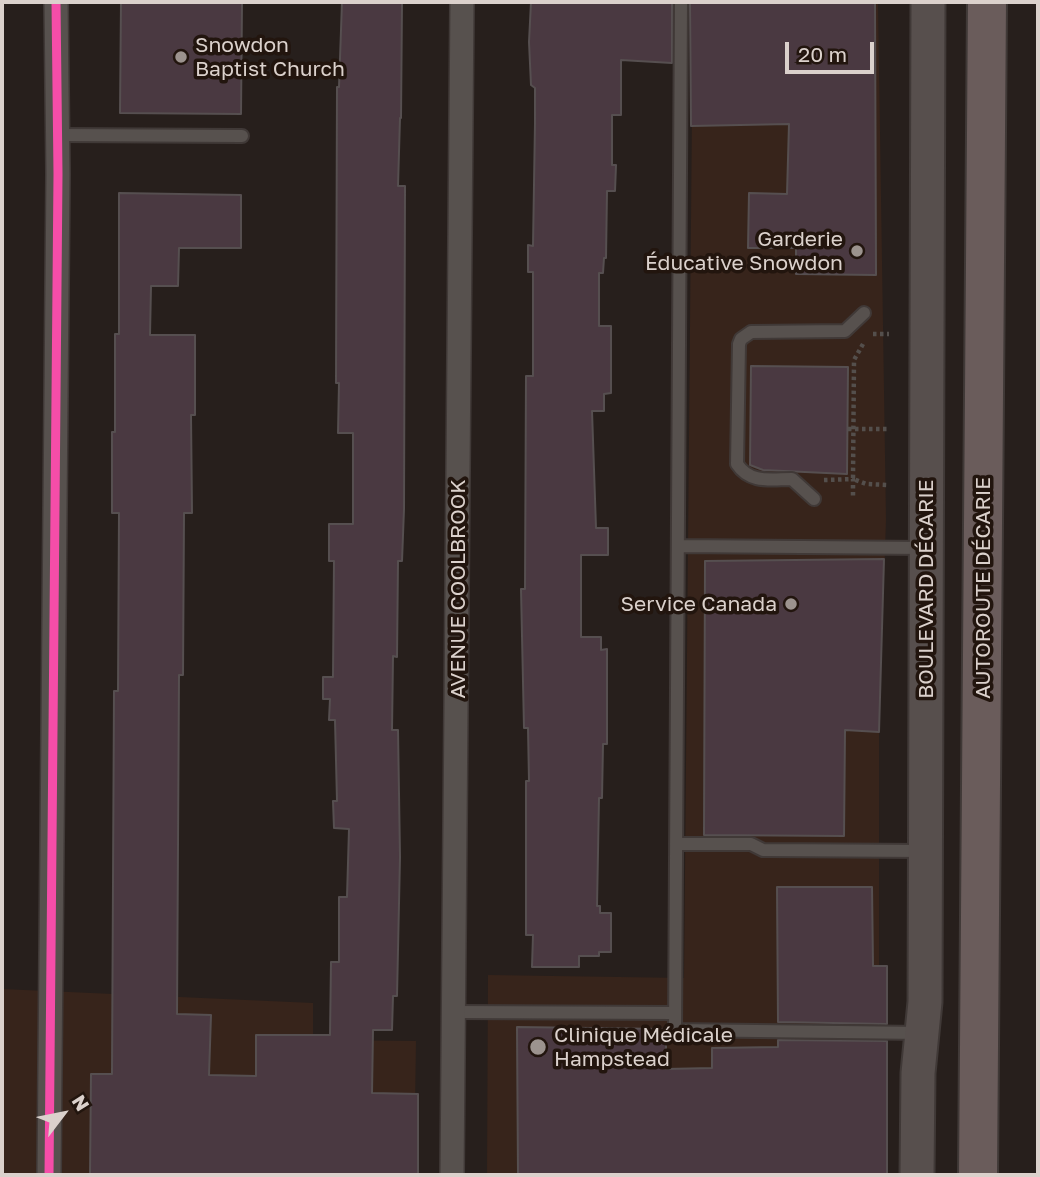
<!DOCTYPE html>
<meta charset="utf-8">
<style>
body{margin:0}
#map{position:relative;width:1040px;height:1177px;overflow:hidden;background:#271f1c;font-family:"Golos Text",sans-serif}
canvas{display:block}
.frame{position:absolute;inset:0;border:4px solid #dbd1cc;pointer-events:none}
.north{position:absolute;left:28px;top:1079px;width:70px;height:70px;-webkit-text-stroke:5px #22150e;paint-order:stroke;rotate:58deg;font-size:19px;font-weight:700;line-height:28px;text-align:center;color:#dbd1cc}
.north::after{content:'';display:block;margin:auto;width:24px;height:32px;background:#dbd1cc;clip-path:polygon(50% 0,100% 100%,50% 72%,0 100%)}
.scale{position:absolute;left:785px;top:42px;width:89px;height:32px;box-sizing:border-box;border:4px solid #dbd1cc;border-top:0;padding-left:9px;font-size:21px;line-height:24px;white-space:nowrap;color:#dbd1cc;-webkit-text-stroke:5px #22150e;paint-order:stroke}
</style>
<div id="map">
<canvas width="1040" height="1177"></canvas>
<div class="frame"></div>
<div class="north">N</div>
<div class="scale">20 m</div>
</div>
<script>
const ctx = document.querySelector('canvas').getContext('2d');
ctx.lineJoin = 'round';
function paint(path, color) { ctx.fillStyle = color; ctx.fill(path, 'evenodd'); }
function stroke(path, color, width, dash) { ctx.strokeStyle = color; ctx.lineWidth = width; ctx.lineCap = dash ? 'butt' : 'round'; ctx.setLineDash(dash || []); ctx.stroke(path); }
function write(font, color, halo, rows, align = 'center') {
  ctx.font = font + ' "Golos Text",sans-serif'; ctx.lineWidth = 7; ctx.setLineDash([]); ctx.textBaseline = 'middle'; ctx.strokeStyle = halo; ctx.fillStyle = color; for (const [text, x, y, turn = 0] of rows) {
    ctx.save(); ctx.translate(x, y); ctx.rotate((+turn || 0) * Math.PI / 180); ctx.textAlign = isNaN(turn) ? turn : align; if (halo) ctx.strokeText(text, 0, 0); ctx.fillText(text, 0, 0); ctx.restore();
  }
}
paint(new Path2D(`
 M 693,2 L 878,2 L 886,520 L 879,732 L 879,1175 L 487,1175 L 488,975 L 684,978 Z
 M 2,989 L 313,1003 L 313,1040 L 416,1041 L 414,1175 L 2,1175 Z`), '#37241b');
const building = new Path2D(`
 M 121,2 L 242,2 L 241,114 L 120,113 Z
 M 342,2 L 402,2 L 401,118 L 400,118 L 398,186 L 405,186 L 404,509 L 402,561 L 398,561 L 397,657 L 393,656 L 392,730 L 398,730 L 400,857 L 397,996 L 393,996 L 392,1030 L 373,1030 L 372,1093 L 418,1094 L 418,1175 L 90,1175 L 91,1074 L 112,1074 L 114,691 L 118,691 L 119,513 L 112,513 L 112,432 L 115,432 L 115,334 L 119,334 L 119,193 L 241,195 L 241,248 L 179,248 L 178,286 L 151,286 L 150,335 L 195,335 L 195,415 L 191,415 L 192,513 L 184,513 L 183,675 L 179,675 L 177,1014 L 211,1015 L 209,1075 L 256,1076 L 256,1035 L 330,1035 L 331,962 L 339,962 L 339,897 L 347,897 L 349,829 L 334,828 L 333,801 L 337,801 L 335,720 L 329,720 L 330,699 L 323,699 L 323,677 L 333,677 L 334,561 L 329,561 L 329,524 L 353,524 L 353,433 L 338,433 L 339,383 L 336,383 L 337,87 L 339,87 Z
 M 531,2 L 672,2 L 672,63 L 621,60 L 621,115 L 612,115 L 612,165 L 616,165 L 615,191 L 607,191 L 606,258 L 604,258 L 603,273 L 599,273 L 599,326 L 611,326 L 611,393 L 604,394 L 604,411 L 592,411 L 596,528 L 608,528 L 608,555 L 581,555 L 581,637 L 601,637 L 601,650 L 607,649 L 607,744 L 603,744 L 602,798 L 599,798 L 597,906 L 600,906 L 600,913 L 611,913 L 611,952 L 599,952 L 599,956 L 579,956 L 579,967 L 532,967 L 533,935 L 526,935 L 526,781 L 529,781 L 528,728 L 524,728 L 521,589 L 525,589 L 526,376 L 533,376 L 533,272 L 528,272 L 528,245 L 533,246 L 535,123 L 535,88 L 531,85 L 529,42 Z
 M 690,2 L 875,2 L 876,275 L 796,274 L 796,248 L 748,248 L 749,193 L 787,194 L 789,124 L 691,126 Z
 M 751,366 L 848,367 L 847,474 L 763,470 L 750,465 Z
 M 884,559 L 879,732 L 845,730 L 844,836 L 704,835 L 705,561 Z
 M 777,887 L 872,887 L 873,966 L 887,966 L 887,1024 L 778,1022 Z
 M 517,1027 L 666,1029 L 666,1069 L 712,1068 L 712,1048 L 778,1047 L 778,1040 L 887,1041 L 887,1175 L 518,1175 Z`);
paint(building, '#4a3941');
stroke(building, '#564f50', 2);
const service = new Path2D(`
 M 681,2 L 675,1030 L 922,1033
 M 58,135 L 242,136
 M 814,499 L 792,479 C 771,479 750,484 737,464 L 739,344 L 741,339 L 751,332 L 845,331 L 864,313
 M 678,546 L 925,548
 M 676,844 L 751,844 L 763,850 L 926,851
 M 455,1012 L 674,1013`);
const minor = new Path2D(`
 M 49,1175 L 58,174 L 56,2
 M 452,1175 L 462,2`);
const secondary = new Path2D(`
 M 917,1175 L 918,1073 L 925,1002 L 928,2`);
const motorway = new Path2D(`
 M 978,1175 L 987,2`);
stroke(service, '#403937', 16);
stroke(minor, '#403937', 26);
stroke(secondary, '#403937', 37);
stroke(motorway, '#403937', 42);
stroke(new Path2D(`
 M 873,334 L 889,334
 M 863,344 L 854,360 L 853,479 L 866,484 L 889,485
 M 848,429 L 889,429
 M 824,480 L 853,479 L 853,499`), '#544f4c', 4.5, [3.5, 3.5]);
stroke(service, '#57514e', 12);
stroke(minor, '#57514e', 23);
stroke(secondary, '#574f4d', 33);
stroke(motorway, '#6a5c5b', 38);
stroke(new Path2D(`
 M 49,1175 L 58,174 L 56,2`), '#f54da8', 9);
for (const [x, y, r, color] of [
 [181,57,7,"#9c938e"],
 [857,251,7,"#9c938e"],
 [791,604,7,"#9c938e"],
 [538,1047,9,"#9c938e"]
]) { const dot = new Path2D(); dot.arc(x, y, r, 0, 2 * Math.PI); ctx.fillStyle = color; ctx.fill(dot); stroke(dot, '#22150e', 2.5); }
write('21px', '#dbd1cc', '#22150e', [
 ["Snowdon",195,45],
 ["Baptist Church",195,69],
 ["Garderie",843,239,"right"],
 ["Éducative Snowdon",843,263,"right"],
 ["Service Canada",777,604,"right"],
 ["Clinique Médicale",554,1035],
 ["Hampstead",554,1059]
], 'left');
write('21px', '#dbd1cc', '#22150e', [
 ["AUTOROUTE DÉCARIE",983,588,-90],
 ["AVENUE COOLBROOK",458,589,-90],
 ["BOULEVARD DÉCARIE",926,589,-90]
]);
</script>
